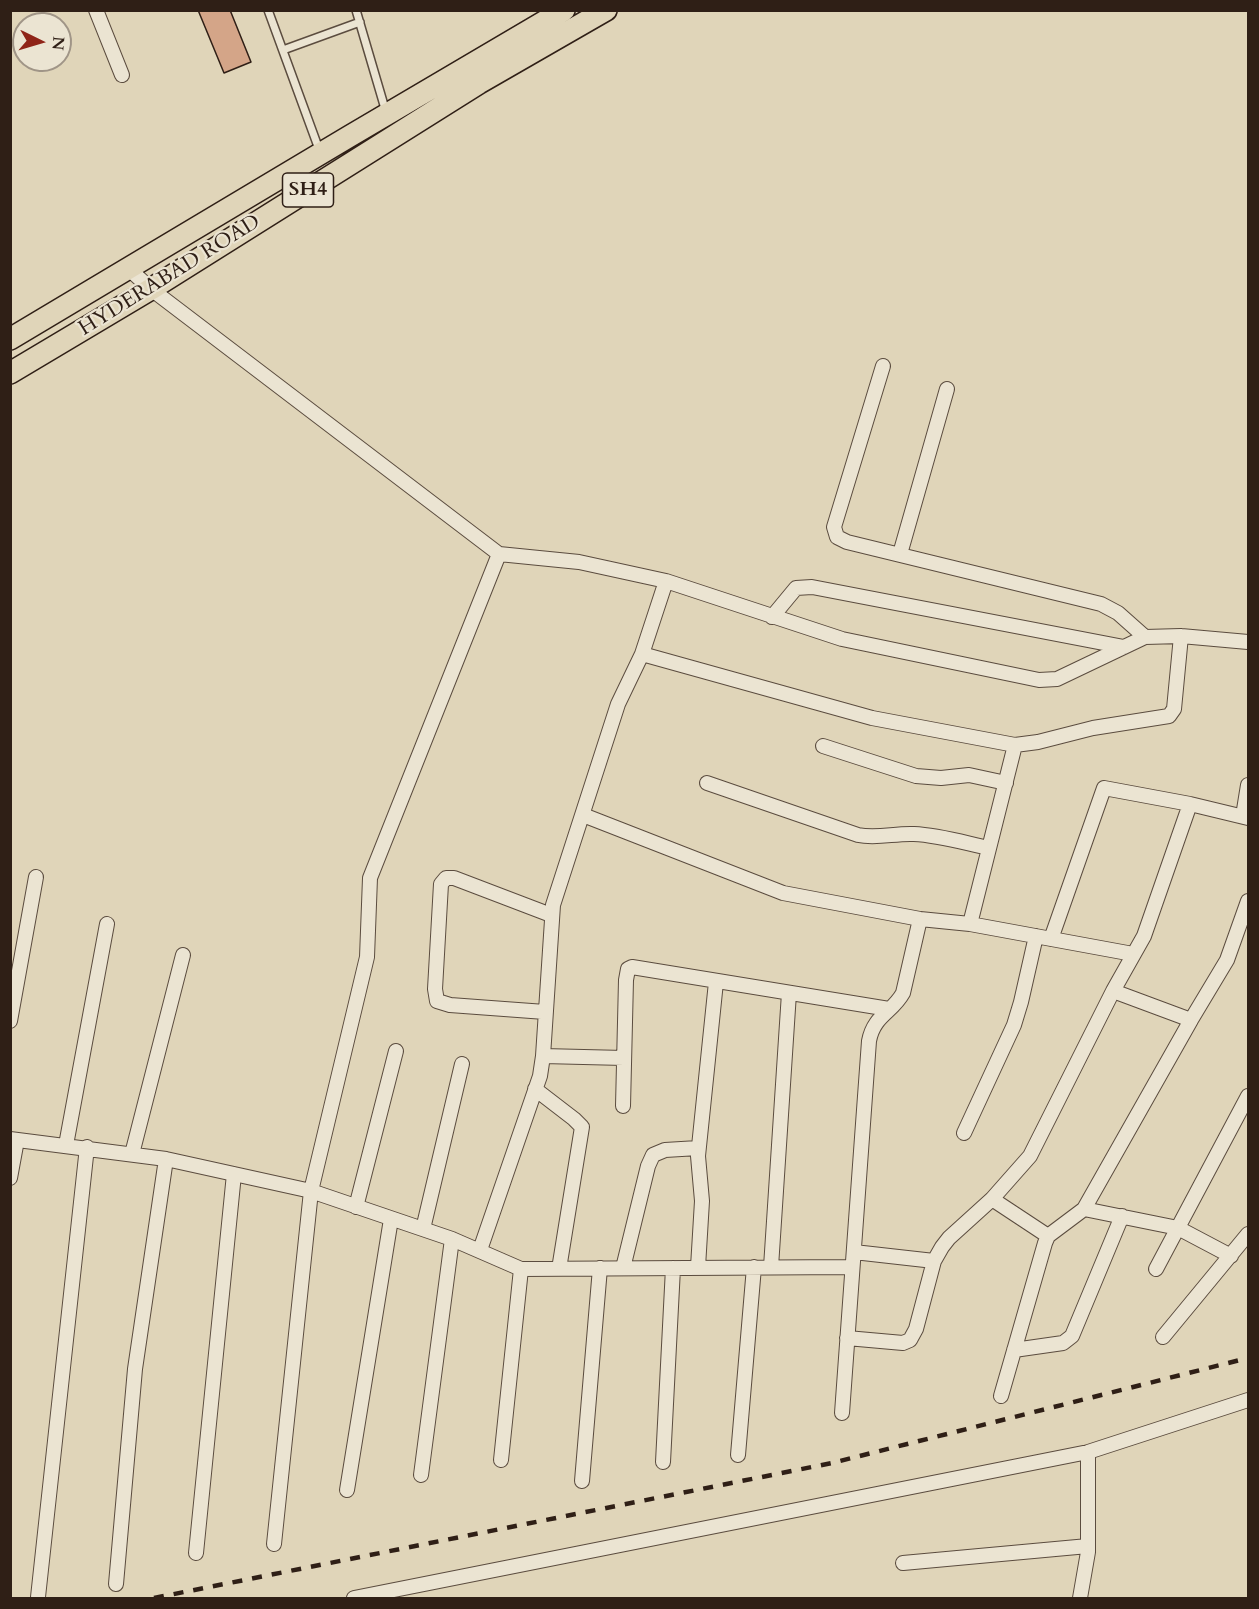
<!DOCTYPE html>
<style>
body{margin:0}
#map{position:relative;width:1259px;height:1609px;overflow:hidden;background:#e0d5b9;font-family:Cardo,serif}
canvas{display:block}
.frame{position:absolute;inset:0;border:12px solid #2f1f16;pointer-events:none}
.north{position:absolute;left:12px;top:12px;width:60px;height:60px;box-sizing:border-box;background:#ebe4d2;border:2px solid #a09587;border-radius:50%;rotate:95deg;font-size:16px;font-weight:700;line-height:24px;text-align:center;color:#2f1f16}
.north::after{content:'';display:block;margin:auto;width:21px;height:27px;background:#8f2418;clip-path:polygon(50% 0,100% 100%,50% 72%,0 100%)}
</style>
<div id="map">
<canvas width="1259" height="1609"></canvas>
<div class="frame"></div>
<div class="north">N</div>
</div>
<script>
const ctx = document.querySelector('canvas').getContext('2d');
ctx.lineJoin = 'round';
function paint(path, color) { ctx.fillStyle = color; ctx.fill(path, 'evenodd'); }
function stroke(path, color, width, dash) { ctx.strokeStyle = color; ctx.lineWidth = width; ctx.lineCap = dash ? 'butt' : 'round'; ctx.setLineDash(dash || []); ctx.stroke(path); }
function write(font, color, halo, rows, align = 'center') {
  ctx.font = font + ' Cardo,serif'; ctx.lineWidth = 4.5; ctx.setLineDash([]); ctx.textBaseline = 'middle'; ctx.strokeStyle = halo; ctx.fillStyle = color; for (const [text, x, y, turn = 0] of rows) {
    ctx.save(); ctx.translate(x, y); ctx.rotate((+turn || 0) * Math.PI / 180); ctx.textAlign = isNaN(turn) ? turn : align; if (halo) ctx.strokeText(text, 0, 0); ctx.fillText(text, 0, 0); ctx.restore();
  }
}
const building = new Path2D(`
 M 198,10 L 230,10 L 251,62 L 224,73 Z`);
paint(building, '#d4a588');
stroke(building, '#2f1f16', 1.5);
const service = new Path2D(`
 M 268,10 L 320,152
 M 356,10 L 386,112
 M 283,50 L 360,22`);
const minor = new Path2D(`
 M 96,10 L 122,75
 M 129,269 L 151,289 L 499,554 L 579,562 L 666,581 L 842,639 L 1039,680 L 1057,679 L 1145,637 L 1181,636 L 1248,642
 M 883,366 L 834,527 L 837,537 L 847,542 L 1101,604 L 1118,613 L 1145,637
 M 900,554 L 947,389
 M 772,617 L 796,588 L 812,587 L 1124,647
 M 642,654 L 872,718 L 1015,745 L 1038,742 L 1093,728 L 1169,716 L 1174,709 L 1181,636
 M 823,746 L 916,776 L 941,778 L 969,775 L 1006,783
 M 707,783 L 858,835 C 877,839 895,833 914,834 C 939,835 965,843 989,848
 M 583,815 L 783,893 L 920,919 L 970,924 L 1133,954
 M 1243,816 L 1248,785
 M 970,924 L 1015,745
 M 1051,939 L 1104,788 L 1190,804 L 1248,818
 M 1113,991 L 1191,1020
 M 545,1012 L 450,1005 L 437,1001 L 435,989 L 441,884 L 446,878 L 454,878 L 551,915
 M 10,1021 L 36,877
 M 543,1056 L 624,1058
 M 535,1089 L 574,1119 L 582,1127 L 559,1269
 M 623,1106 L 626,980 L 628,969 L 632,967 L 889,1009
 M 964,1133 L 1014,1025 L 1021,1002 L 1036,936
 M 10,1139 L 166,1159 L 311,1191 L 367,957 L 370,878 L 499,554
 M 66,1145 L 107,924
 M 132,1154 L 183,955
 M 10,1178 L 17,1140
 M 992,1199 L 1048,1236
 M 356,1207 L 396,1051
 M 1084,1209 L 1178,1228 L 1231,1256
 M 423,1229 L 462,1064
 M 480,1250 L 540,1076 L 543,1056 L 553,905 L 618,704 L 642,654 L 666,581
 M 854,1252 L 934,1261
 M 698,1267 L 702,1201 L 698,1156 L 716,982
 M 771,1267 L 789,993
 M 623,1268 L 648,1166 L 653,1155 L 665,1150 L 698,1148
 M 1156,1269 L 1248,1096
 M 1163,1337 L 1248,1234
 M 847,1338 L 903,1343 L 910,1340 L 916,1329 L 934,1261 L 942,1247 L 949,1238 L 992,1199 L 1030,1156 L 1113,991 L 1144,936 L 1190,804
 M 1014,1350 L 1063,1343 L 1072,1336 L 1122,1216
 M 1001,1396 L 1045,1243 L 1048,1236 L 1084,1209 L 1191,1020 L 1227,960 L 1248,901
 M 842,1413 L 869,1041 C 874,1015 892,1013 903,993 L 920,919
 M 738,1455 L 754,1267
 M 501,1460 L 521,1269
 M 663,1462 L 673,1268
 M 421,1475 L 452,1239
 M 582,1481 L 600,1268
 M 347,1490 L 391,1219
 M 274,1544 L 311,1191 L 452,1239 L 521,1269 L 852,1267
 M 196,1553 L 234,1174
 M 903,1563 L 1088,1546
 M 116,1584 L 135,1369 L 166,1159
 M 38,1597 L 87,1147
 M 354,1598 L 1088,1452 L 1248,1400
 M 1080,1598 L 1088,1552 L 1088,1452`);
const primary = new Path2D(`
 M 10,339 L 350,136 L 564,10
 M 10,373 L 151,289 L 479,83 L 606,10`);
stroke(service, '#5b4c3f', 10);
stroke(minor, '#5b4c3f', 16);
stroke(primary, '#2f1f16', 24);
stroke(service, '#ebe4d2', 7);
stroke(minor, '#ebe4d2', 14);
stroke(primary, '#e0d5b9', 21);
stroke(new Path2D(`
 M 154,1598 L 832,1463 L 1248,1358`), '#2f1f16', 4.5, [10, 10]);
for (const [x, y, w] of [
 [308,190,51]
]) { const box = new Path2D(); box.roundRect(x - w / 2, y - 17, w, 34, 4.5); ctx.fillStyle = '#ebe4d2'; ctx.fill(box); stroke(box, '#2f1f16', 1.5); }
write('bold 20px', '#2f1f16', null, [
 ["SH4",308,190]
]);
write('21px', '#2f1f16', '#ebe4d2', [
 ["HYDERABAD ROAD",170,276,-32]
]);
</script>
